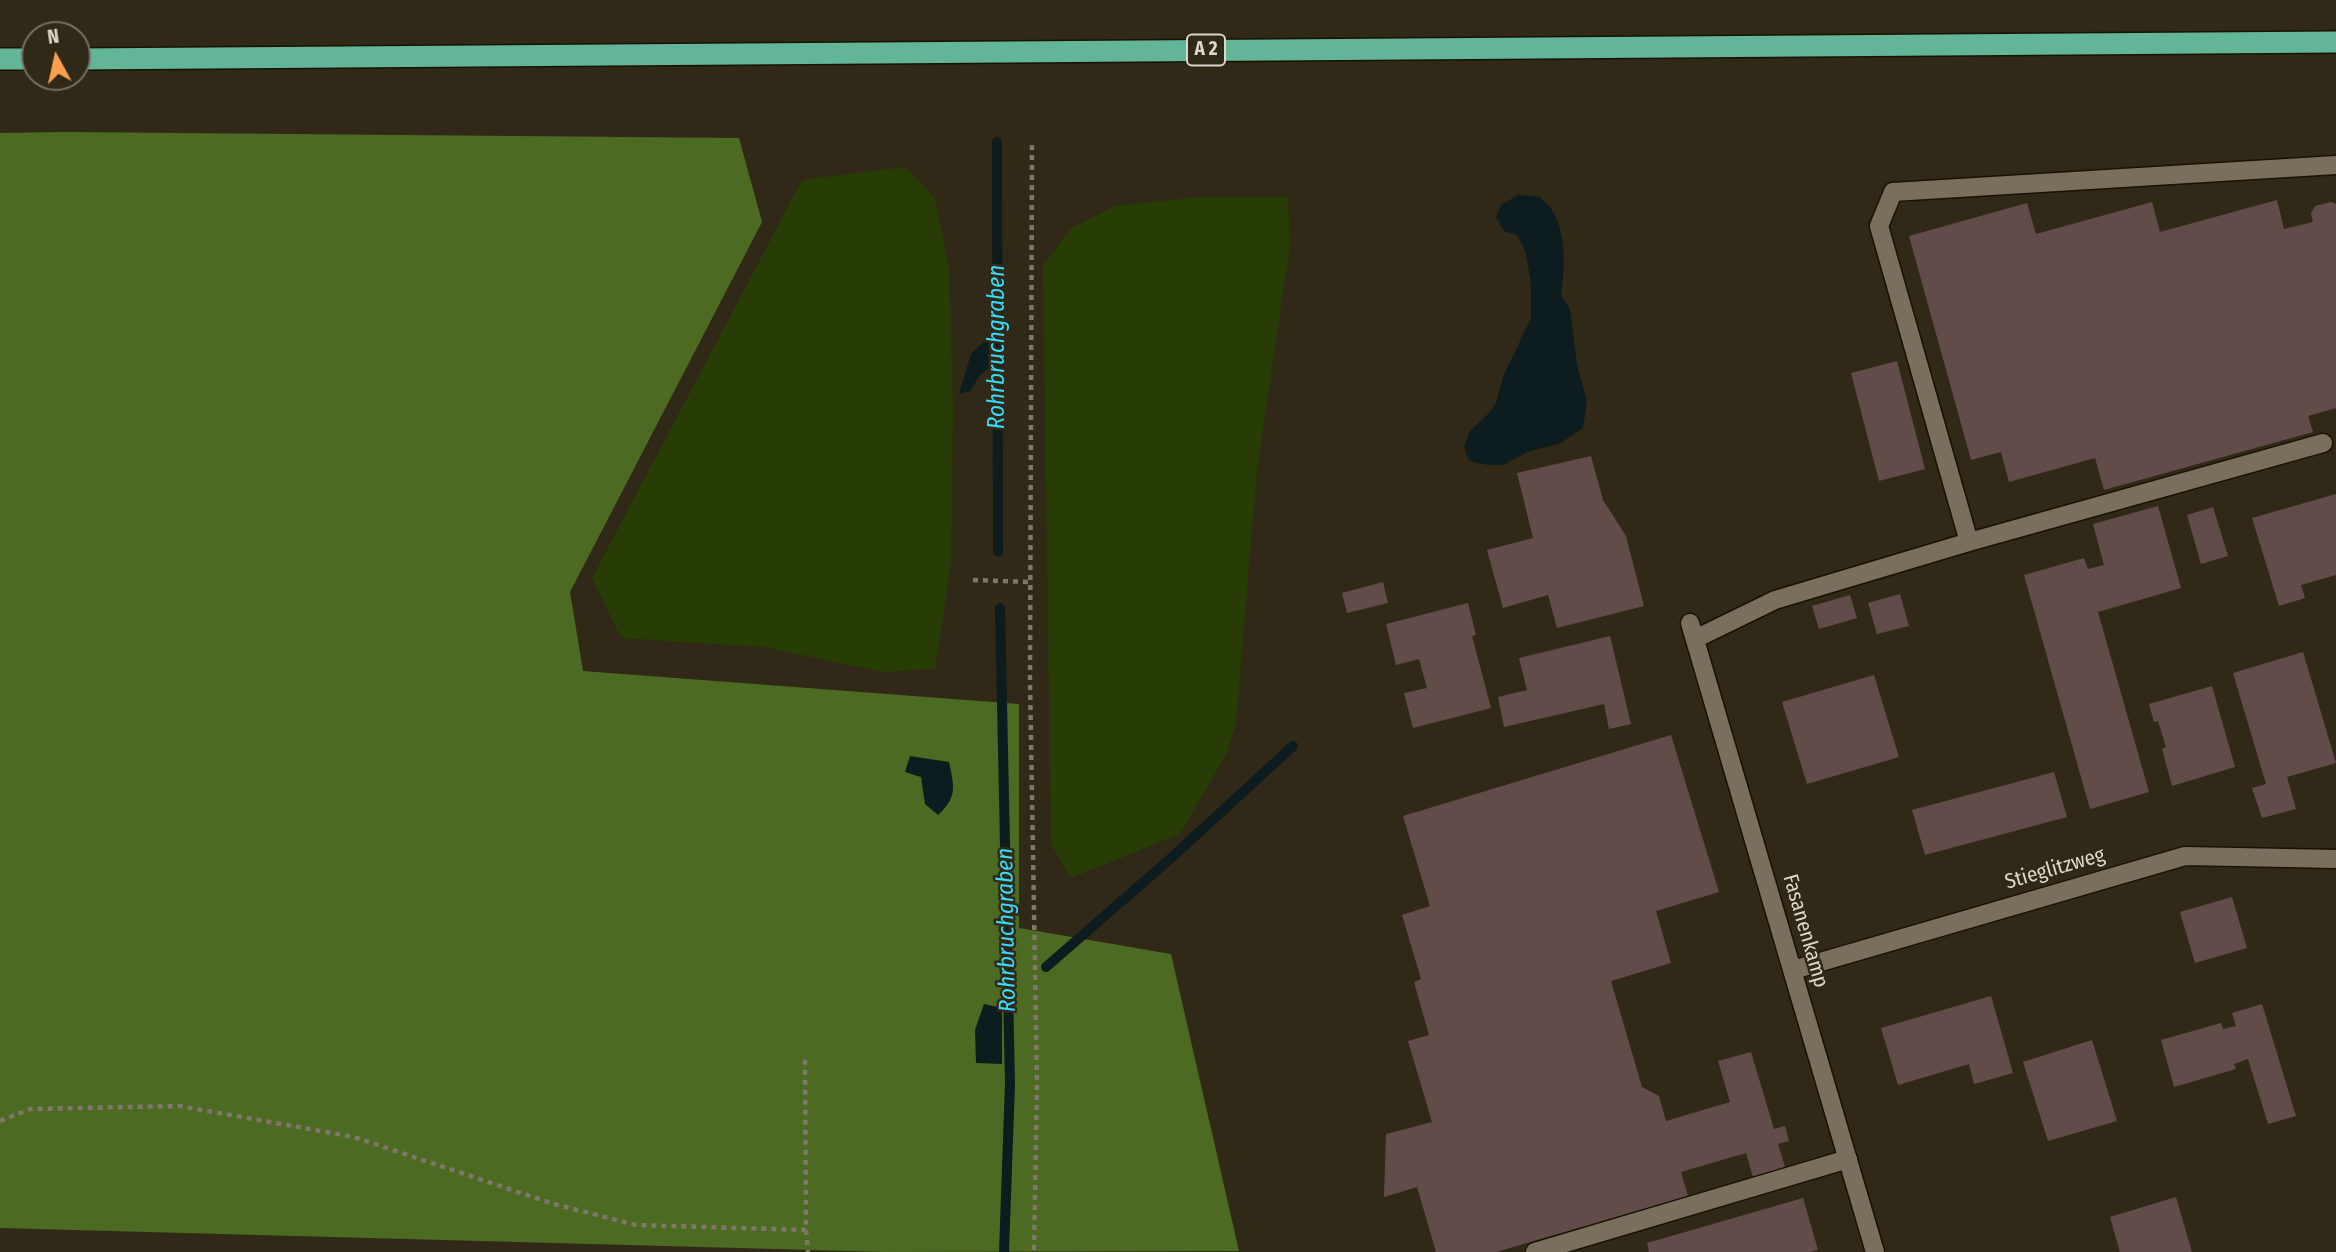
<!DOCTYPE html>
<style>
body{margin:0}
#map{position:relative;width:2336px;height:1252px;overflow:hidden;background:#312918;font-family:"Fira Sans Condensed",sans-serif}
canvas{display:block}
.north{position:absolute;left:21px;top:21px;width:70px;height:70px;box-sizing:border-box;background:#312918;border:2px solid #756f60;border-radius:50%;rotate:352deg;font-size:19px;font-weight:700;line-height:28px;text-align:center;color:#dcd7cc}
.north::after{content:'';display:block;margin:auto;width:24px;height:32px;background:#fa9f4f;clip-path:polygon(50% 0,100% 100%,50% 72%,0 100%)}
</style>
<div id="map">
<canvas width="2336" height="1252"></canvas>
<div class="north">N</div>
</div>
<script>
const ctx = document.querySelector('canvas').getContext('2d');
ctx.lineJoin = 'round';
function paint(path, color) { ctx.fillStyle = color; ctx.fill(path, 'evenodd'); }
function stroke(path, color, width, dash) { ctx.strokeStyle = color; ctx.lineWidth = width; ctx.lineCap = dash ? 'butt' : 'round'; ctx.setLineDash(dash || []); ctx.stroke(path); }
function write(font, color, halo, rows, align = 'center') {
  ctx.font = font + ' "Fira Sans Condensed",sans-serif'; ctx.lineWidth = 5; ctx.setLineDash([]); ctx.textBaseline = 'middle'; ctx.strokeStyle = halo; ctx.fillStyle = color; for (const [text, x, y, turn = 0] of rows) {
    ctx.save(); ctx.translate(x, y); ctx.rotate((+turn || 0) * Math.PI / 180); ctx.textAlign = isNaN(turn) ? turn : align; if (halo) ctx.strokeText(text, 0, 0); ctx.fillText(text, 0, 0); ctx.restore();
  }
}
paint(new Path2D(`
 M 905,167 L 935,198 L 949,268 L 953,413 L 951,564 L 935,669 L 883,672 L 764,647 L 621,638 L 592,578 L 802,180 Z
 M 1201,197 L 1288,197 L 1290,245 L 1257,470 L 1236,724 L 1226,754 L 1180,834 L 1071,878 L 1051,844 L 1043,266 L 1070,229 L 1116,206 Z`), '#273d05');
paint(new Path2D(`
 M 66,132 L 739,138 L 762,222 L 570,592 L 583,671 L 1019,704 L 1019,928 L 1171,954 L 1239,1251 L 886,1252 L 0,1228 L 0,133 Z`), '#4c6a22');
paint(new Path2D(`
 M 1518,195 L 1540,197 C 1544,202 1551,207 1554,213 C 1566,236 1565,269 1561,295 L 1570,309 L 1577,365 L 1587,401 L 1583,428 L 1559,444 L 1530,451 L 1503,465 L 1488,465 L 1469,461 L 1464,447 L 1470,431 L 1488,414 L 1496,403 L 1503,377 L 1531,318 L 1531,285 L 1526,253 L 1517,235 L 1504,231 L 1496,217 L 1501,205 Z
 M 990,336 L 989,368 L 980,375 L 970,391 L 959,394 L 971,354 Z
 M 910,756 L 949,762 C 954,786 958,797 938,815 L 925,804 L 921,777 L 905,772 Z
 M 984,1004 L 1002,1008 L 1002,1064 L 976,1063 L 975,1030 Z`), '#0d1c1f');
stroke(new Path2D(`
 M 997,142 L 998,552
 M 1000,608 L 1010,1083 L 1004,1252
 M 1046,967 L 1170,859 L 1293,746`), '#0d1c1f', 10);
paint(new Path2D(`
 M 2277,200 L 2284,229 L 2313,222 L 2311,213 L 2315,206 L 2331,202 L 2336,204 L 2336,408 L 2308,416 L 2313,432 L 2104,490 L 2095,458 L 2009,482 L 2001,452 L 1971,460 L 1909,236 L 2027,203 L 2036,234 L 2152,202 L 2160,232 Z
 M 1897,361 L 1925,469 L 1879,481 L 1851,373 Z
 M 1591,456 L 1603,500 L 1626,536 L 1644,606 L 1557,628 L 1548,595 L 1503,608 L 1487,550 L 1533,538 L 1517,473 Z
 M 2336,494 L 2336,575 L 2301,585 L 2305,598 L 2279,606 L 2252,518 Z
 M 2158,506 L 2181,588 L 2098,612 L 2149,792 L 2090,809 L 2024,575 L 2084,558 L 2088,569 L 2104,565 L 2093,524 Z
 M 2213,507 L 2228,556 L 2201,564 L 2187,515 Z
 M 1383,582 L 1388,603 L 1347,613 L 1342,593 Z
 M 1900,594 L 1909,626 L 1877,634 L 1868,603 Z
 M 1850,595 L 1857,618 L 1819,629 L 1812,606 Z
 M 1468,603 L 1476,635 L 1472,636 L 1491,708 L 1413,728 L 1404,693 L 1427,688 L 1419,659 L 1396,665 L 1386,624 Z
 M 1610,636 L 1631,724 L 1609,729 L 1604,704 L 1504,727 L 1498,697 L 1527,690 L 1519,658 Z
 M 2303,652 L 2336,763 L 2287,777 L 2296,809 L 2262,818 L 2252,788 L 2266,784 L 2233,673 Z
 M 1874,675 L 1899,757 L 1807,784 L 1782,702 Z
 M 2212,686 L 2235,767 L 2172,786 L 2162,749 L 2166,747 L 2158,721 L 2154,722 L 2149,704 Z
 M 1671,735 L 1719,892 L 1656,911 L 1671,963 L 1611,981 L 1642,1087 L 1659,1096 L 1666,1121 L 1730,1102 L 1718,1061 L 1751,1052 L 1774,1129 L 1785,1126 L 1787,1133 L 1789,1141 L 1778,1144 L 1785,1167 L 1753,1177 L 1746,1153 L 1681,1172 L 1688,1196 L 1496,1252 L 1436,1252 L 1417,1187 L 1384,1197 L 1386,1134 L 1432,1122 L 1408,1041 L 1429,1035 L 1414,982 L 1421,979 L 1402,915 L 1430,906 L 1403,816 Z
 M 2054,772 L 2067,817 L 1925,855 L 1912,810 Z
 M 2232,897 L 2247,948 L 2195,963 L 2180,912 Z
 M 1991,996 L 2013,1073 L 1974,1084 L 1969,1064 L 1898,1085 L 1881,1028 Z
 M 2262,1004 L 2296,1116 L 2268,1124 L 2248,1059 L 2234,1064 L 2236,1069 L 2174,1087 L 2161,1040 L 2221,1023 L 2223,1029 L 2236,1026 L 2232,1013 Z
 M 2092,1040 L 2117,1121 L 2048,1141 L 2023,1062 Z
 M 2176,1197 L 2192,1252 L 2120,1252 L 2110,1217 Z
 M 1803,1198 L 1818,1250 L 1810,1252 L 1649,1252 L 1647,1243 Z`), '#624c4a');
const service = new Path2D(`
 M 1969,542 L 1879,226 L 1893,192 L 2336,165
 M 1695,639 L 1775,600 L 1969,542 L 2323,443
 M 1535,1252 L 1848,1159`);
const minor = new Path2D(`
 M 1690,623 L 1875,1252
 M 1793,970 L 2185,856 L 2336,859`);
const motorway = new Path2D(`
 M 0,59 L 35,59
 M 77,59 L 2336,42`);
stroke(service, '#191103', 21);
stroke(minor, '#191103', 21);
stroke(motorway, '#191103', 24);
stroke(new Path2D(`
 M 1032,145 L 1030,680 L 1037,1085 L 1034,1252
 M 973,580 L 1030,582
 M 0,1121 L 30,1109 L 180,1106 L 354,1137 L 554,1204 L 636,1225 L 806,1230 L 805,1055
 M 806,1230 L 808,1252`), '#7f786a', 4.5, [5, 5]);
stroke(service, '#796f5c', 18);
stroke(minor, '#796f5c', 18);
stroke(motorway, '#62b597', 21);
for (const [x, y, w] of [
 [1206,50,38]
]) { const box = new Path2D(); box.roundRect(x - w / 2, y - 15.5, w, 31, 5); ctx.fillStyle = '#312918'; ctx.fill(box); stroke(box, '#dcd7cc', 2); }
write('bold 19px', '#dcd7cc', null, [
 ["A 2",1206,50]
]);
write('21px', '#dcd7cc', '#312918', [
 ["Stieglitzweg",2055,869,-16],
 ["Fasanenkamp",1805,931,74]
]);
write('italic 23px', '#36ddfc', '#312918', [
 ["Rohrbruchgraben",998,347,-90],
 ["Rohrbruchgraben",1007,930,-91]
]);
</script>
